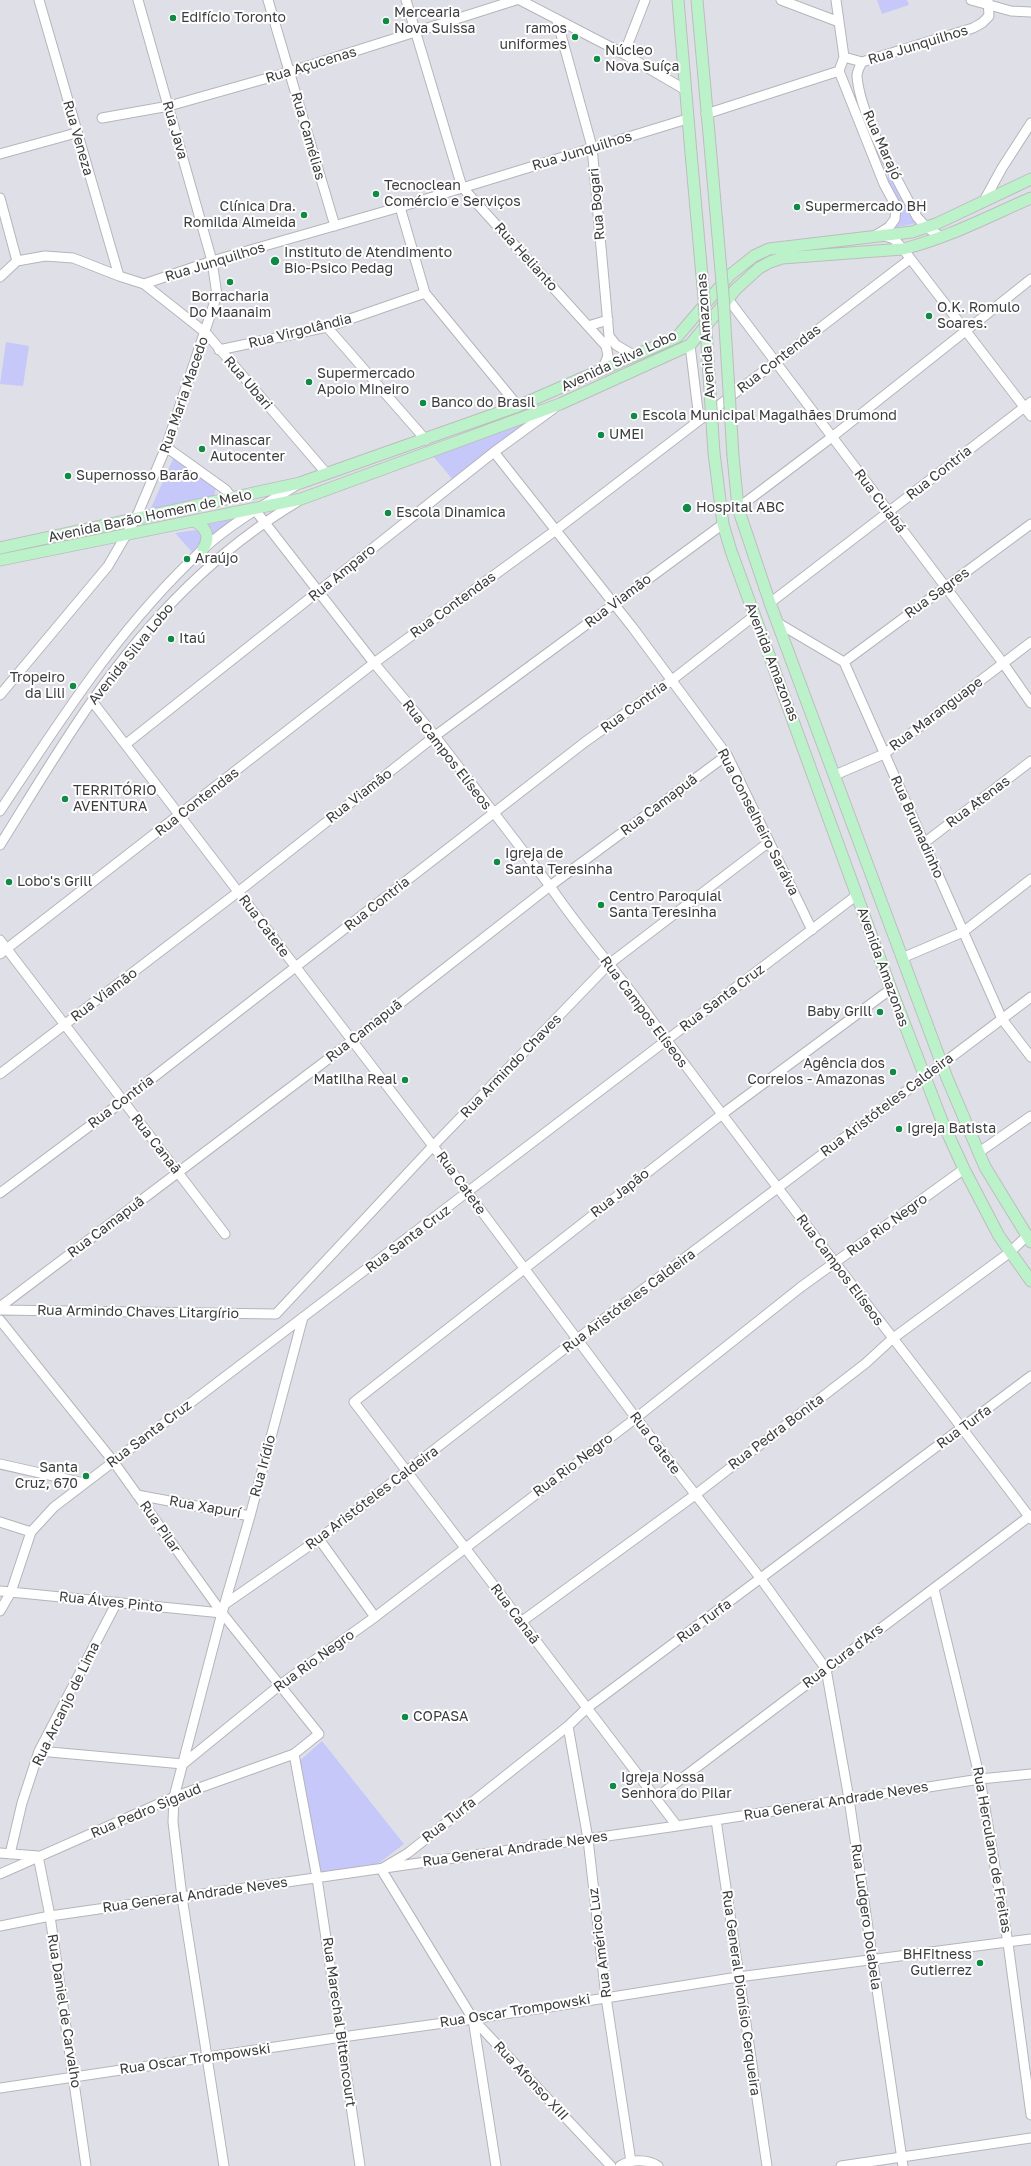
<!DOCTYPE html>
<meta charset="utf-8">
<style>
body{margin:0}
canvas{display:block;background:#dfe0e7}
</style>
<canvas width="1031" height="2166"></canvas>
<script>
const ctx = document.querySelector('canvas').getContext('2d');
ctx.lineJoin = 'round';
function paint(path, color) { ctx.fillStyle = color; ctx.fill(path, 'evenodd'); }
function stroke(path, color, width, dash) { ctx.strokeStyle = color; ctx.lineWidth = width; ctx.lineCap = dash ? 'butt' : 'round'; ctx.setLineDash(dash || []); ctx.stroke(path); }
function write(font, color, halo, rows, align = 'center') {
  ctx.font = font + ' "Golos Text",sans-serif'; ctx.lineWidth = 4; ctx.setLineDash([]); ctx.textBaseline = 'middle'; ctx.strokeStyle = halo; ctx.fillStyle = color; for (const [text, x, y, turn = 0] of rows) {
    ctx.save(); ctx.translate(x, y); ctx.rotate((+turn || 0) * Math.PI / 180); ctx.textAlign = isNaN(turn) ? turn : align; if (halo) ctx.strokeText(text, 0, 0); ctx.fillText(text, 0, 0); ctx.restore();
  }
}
paint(new Path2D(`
 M 877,0 L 907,0 L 909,5 L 882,14 Z
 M 887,169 L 917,223 L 893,228 L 893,193 L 888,180 Z
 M 6,342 L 29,346 L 23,386 L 0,384 Z
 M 523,420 L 525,423 L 453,480 L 433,456 Z
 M 174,457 L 216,488 L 214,496 L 150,510 Z
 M 227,520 L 235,521 L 212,536 L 212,529 L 206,525 Z
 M 195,530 L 201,532 L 202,542 L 192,552 L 175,533 Z
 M 322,1741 L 404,1844 L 375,1866 L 321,1875 L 297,1763 Z`), '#c5c8f8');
const minor = new Path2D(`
 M 39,0 L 119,276
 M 268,0 L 335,226
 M 406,0 L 462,187 L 606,346 L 608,356 L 602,370
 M 520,0 L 624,54 L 684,89
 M 781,0 L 839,22
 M 971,0 L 1011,11 L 1031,12
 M 557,20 L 592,147 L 609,336 L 616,345 L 635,356
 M 624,54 L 645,0
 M 844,57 L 862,62 L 973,28 L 982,23 L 989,16 L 988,0
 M 862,62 C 860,66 857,71 857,76 C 860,117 898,180 917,217 L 927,228 L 942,237
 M 839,71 L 884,184 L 896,206 L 895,219 L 889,227 L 876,235
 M 706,114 L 839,71 L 844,57 L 836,0
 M 102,118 L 169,106 L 289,72 L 516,0
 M 0,154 L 76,133
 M 0,198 L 17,261
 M 985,199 L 1002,168 L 1031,123
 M 400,207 L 425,293 L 518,406
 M 885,236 L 894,239 L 903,249 L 1031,416
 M 0,277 L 17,261 L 45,256 L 73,258 L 119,276 L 144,284 L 212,261 L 400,207 L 687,119
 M 144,284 L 206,333 L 327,474
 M 728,299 L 1003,663 L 1031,703
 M 588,326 L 608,320
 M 327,327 L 426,440
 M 690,345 L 699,419
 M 219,350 L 327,327 L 425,293
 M 166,447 L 226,490 L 232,498
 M 494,452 L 633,628 L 727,755 L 812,930
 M 738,508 L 832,437 L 1031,279
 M 255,510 L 374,663 L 435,736 L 550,886 C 576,925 607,960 635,997 C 764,1174 900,1345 1031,1519
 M 770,603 L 1031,402
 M 778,623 L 844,662 L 1002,1019 L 1031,1057
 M 844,662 L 1031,524
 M 0,695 L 108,566 L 136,518 L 166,447 L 217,295 L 212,261 L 138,0
 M 92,701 L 433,1146 L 636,1418 L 761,1579 L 826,1669 L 849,1799 L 903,2166
 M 126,744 L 494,452 L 553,409
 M 835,775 L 884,754 L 1031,642
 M 0,811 C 61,719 120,626 202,550 C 230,524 265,504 297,485
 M 924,843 L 1031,761
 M 0,845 C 30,797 59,748 92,701 C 146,623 215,551 297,502
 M 0,940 L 225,1234
 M 0,954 L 374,663 L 556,530 L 910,259
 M 902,958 L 963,932 L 1031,879
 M 0,1074 L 238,892 L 435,736 L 723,524
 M 978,1153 L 1031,1116
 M 0,1193 L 123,1101 L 585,742 L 672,680 L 754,616
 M 0,1307 L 352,1041 L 550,886 L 727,755
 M 0,1310 L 276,1314 L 433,1146 L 609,964 L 769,842
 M 0,1320 L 113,1461 L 222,1613 L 319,1734 L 294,1754 L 317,1878 L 360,2166
 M 0,1464 L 84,1483
 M 137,1495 L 250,1516
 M 0,1522 L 31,1532
 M 319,1539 L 375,1617
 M 934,1589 L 980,1779 L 1008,1943 L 1031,2115
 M 0,1591 L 222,1613
 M 225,1604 L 319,1539 L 577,1339 L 1031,997
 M 0,1611 L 11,1592 L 31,1532 L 54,1507 L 857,895
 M 521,1622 L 695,1495 L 866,1363 L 892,1339 L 1009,1253 L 1027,1236
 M 568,1726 L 588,1839 L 606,1997 L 631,2162
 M 39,1751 L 183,1764 L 280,1685 L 375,1617 L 636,1418 L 801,1287 L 964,1169
 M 656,1798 L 1031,1515
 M 716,1820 L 767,2166
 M 677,1826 L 354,1402 L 721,1115 L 891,989
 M 0,1853 L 38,1856 L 50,1916 L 86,2166
 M 10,1854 L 22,1803 L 39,1751 L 117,1602
 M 0,1874 L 174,1797 L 294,1754
 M 0,1926 L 50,1916 L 677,1826 L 980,1779 L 1031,1774
 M 473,2019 L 496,2166
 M 0,2088 L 342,2037 L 473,2019 L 738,1977 L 1031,1939
 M 224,2166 L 182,1897 L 173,1822 L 174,1797 L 222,1613 L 250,1516 L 303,1317
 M 611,2166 L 473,2019 L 381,1869 L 408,1853 L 568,1726 L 587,1708 L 1031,1376
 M 620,2166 C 631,2159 647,2159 658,2166
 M 841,2166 L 1031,2138`);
const major = new Path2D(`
 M 678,0 L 691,153
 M 697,0 L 710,145
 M 714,453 L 723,524 L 731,551 L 891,989 L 942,1121 L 964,1169 L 999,1236 L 1031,1281
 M 733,456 L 738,508 L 770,603 L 947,1078 L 985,1167 L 1031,1242
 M 194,521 C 206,527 211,537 203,549
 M 0,548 L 300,483 L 518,406 L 677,337 L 730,275 L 754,256 L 769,249 L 912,232 L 936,224 L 1031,179
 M 0,560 L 301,499 L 560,404 L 690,345 L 736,289 L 759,268 L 770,262 L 782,258 L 903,249 C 948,238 989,216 1031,198`);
stroke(minor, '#b4b5bb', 11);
stroke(major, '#bdbdbe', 13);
stroke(minor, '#fff', 9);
stroke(major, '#bcf2ca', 11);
const majorBridge = new Path2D(`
 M 710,145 L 723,294 L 733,456
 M 691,153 L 704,299 L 714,453`);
stroke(majorBridge, '#bdbdbe', 13, []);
stroke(majorBridge, '#bcf2ca', 11);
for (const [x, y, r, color] of [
 [173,18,4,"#108a45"],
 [386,21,4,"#108a45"],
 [575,37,4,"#108a45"],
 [597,59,4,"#108a45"],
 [376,194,4,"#108a45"],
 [797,207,4,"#108a45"],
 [304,215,4,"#108a45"],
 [275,261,5,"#108a45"],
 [230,282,4,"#108a45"],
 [929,316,4,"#108a45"],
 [309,382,4,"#108a45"],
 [423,403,4,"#108a45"],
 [634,416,4,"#108a45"],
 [601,435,4,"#108a45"],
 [202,449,4,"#108a45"],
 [68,476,4,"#108a45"],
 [687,508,5,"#108a45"],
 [388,513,4,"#108a45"],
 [187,559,4,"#108a45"],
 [171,639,4,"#108a45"],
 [73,686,4,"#108a45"],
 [65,799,4,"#108a45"],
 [497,862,4,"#108a45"],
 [9,882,4,"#108a45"],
 [601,905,4,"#108a45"],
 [880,1012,4,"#108a45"],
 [893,1072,4,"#108a45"],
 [405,1080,4,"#108a45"],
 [899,1129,4,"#108a45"],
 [86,1476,4,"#108a45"],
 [405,1717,4,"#108a45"],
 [613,1786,4,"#108a45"],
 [980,1963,4,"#108a45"]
]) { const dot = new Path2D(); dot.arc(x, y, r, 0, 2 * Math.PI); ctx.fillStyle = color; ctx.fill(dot); stroke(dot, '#fff', 1.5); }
write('14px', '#3c3c3f', '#fff', [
 ["Mercearia",394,13],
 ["Nova Suissa",394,29],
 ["Edifício Toronto",181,18],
 ["ramos",567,29,"right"],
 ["uniformes",567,45,"right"],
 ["Núcleo",605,51],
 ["Nova Suíça",605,67],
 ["Tecnoclean",384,186],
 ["Comércio e Serviços",384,202],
 ["Clínica Dra.",296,207,"right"],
 ["Romilda Almeida",296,223,"right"],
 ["Supermercado BH",805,207],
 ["Instituto de Atendimento",284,253],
 ["Bio-Psico Pedag",284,269],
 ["Borracharia",230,297,"center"],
 ["Do Maanaim",230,313,"center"],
 ["O.K. Romulo",937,308],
 ["Soares.",937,324],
 ["Supermercado",317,374],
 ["Apoio Mineiro",317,390],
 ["Banco do Brasil",431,403],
 ["Escola Municipal Magalhães Drumond",642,416],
 ["UMEI",609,435],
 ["Minascar",210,441],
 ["Autocenter",210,457],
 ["Supernosso Barão",76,476],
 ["Hospital ABC",696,508],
 ["Escola Dinamica",396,513],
 ["Araújo",195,559],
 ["Itaú",179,639],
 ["Tropeiro",65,678,"right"],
 ["da Lili",65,694,"right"],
 ["TERRITÓRIO",73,791],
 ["AVENTURA",73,807],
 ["Igreja de",505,854],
 ["Santa Teresinha",505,870],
 ["Lobo's Grill",17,882],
 ["Centro Paroquial",609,897],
 ["Santa Teresinha",609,913],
 ["Baby Grill",872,1012,"right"],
 ["Agência dos",885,1064,"right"],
 ["Correios - Amazonas",885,1080,"right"],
 ["Matilha Real",397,1080,"right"],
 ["Igreja Batista",907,1129],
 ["Santa",78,1468,"right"],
 ["Cruz, 670",78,1484,"right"],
 ["COPASA",413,1717],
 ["Igreja Nossa",621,1778],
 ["Senhora do Pilar",621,1794],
 ["BHFitness",972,1955,"right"],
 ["Gutierrez",972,1971,"right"]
], 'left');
write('14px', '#3c3c3f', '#fff', [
 ["Rua Junquilhos",918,45,-17],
 ["Rua Açucenas",311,65,-17],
 ["Rua Java",175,130,74],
 ["Rua Camélias",308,136,74],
 ["Rua Veneza",78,138,74],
 ["Rua Marajó",882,145,66],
 ["Rua Junquilhos",582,151,-17],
 ["Rua Bogari",597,204,-95],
 ["Rua Helianto",526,257,48],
 ["Rua Junquilhos",215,262,-17],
 ["Rua Virgolândia",300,331,-14],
 ["Avenida Amazonas",706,336,-94],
 ["Rua Contendas",779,359,-38],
 ["Avenida Silva Lobo",619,361,-25],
 ["Rua Ubari",248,383,49],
 ["Rua Maria Macedo",184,395,-71],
 ["Rua Contria",939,473,-38],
 ["Rua Cuiabá",880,501,53],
 ["Avenida Barão Homem de Melo",150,516,-12],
 ["Rua Amparo",342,573,-39],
 ["Rua Sagres",937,593,-36],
 ["Rua Viamão",618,601,-37],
 ["Rua Contendas",453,605,-36],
 ["Avenida Silva Lobo",131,654,-51],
 ["Avenida Amazonas",772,662,69],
 ["Rua Contria",634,707,-36],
 ["Rua Maranguape",936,714,-37],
 ["Rua Campos Elíseos",447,755,52],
 ["Rua Viamão",359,796,-38],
 ["Rua Contendas",197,802,-38],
 ["Rua Atenas",978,802,-37],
 ["Rua Camapuã",659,805,-37],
 ["Rua Conselheiro Saráiva",758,822,63],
 ["Rua Brumadinho",917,827,66],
 ["Rua Contria",377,904,-38],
 ["Rua Catete",264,926,53],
 ["Avenida Amazonas",883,967,70],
 ["Rua Viamão",104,995,-37],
 ["Rua Santa Cruz",722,998,-37],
 ["Rua Campos Elíseos",644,1012,53],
 ["Rua Camapuã",364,1031,-38],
 ["Rua Armindo Chaves",511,1066,-46],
 ["Rua Contria",121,1102,-37],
 ["Rua Aristóteles Caldeira",887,1105,-37],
 ["Rua Canaã",156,1144,52],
 ["Rua Catete",461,1183,54],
 ["Rua Japão",620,1193,-38],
 ["Rua Rio Negro",887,1225,-36],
 ["Rua Camapuã",106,1227,-37],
 ["Rua Santa Cruz",408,1239,-37],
 ["Rua Campos Elíseos",840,1270,53],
 ["Rua Aristóteles Caldeira",629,1301,-37],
 ["Rua Armindo Chaves Litargírio",138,1312,1],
 ["Rua Turfa",964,1427,-36],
 ["Rua Pedra Bonita",776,1432,-37],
 ["Rua Santa Cruz",149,1434,-37],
 ["Rua Catete",655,1443,53],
 ["Rua Rio Negro",573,1465,-37],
 ["Rua Irídio",263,1466,-75],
 ["Rua Aristóteles Caldeira",372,1498,-37],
 ["Rua Xapurí",205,1507,10],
 ["Rua Pilar",160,1527,55],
 ["Rua Álves Pinto",111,1602,6],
 ["Rua Canaã",515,1614,53],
 ["Rua Turfa",704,1621,-36],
 ["Rua Cura d'Ars",843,1656,-37],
 ["Rua Rio Negro",314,1661,-36],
 ["Rua Arcanjo de Lima",66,1704,-64],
 ["Rua General Andrade Neves",836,1801,-9],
 ["Rua Pedro Sigaud",146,1811,-23],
 ["Rua Turfa",449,1820,-38],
 ["Rua General Andrade Neves",515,1849,-8],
 ["Rua Herculano de Freitas",992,1850,80],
 ["Rua General Andrade Neves",195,1895,-8],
 ["Rua Ludgero Dolabela",866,1917,82],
 ["Rua Américo Luz",600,1943,-97],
 ["Rua General Dionísio Cerqueira",741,1993,82],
 ["Rua Daniel de Carvalho",64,2011,81],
 ["Rua Oscar Trompowski",515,2011,-9],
 ["Rua Marechal Bittencourt",339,2022,82],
 ["Rua Oscar Trompowski",195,2059,-8],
 ["Rua Afonso XIII",531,2081,47]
]);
</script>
